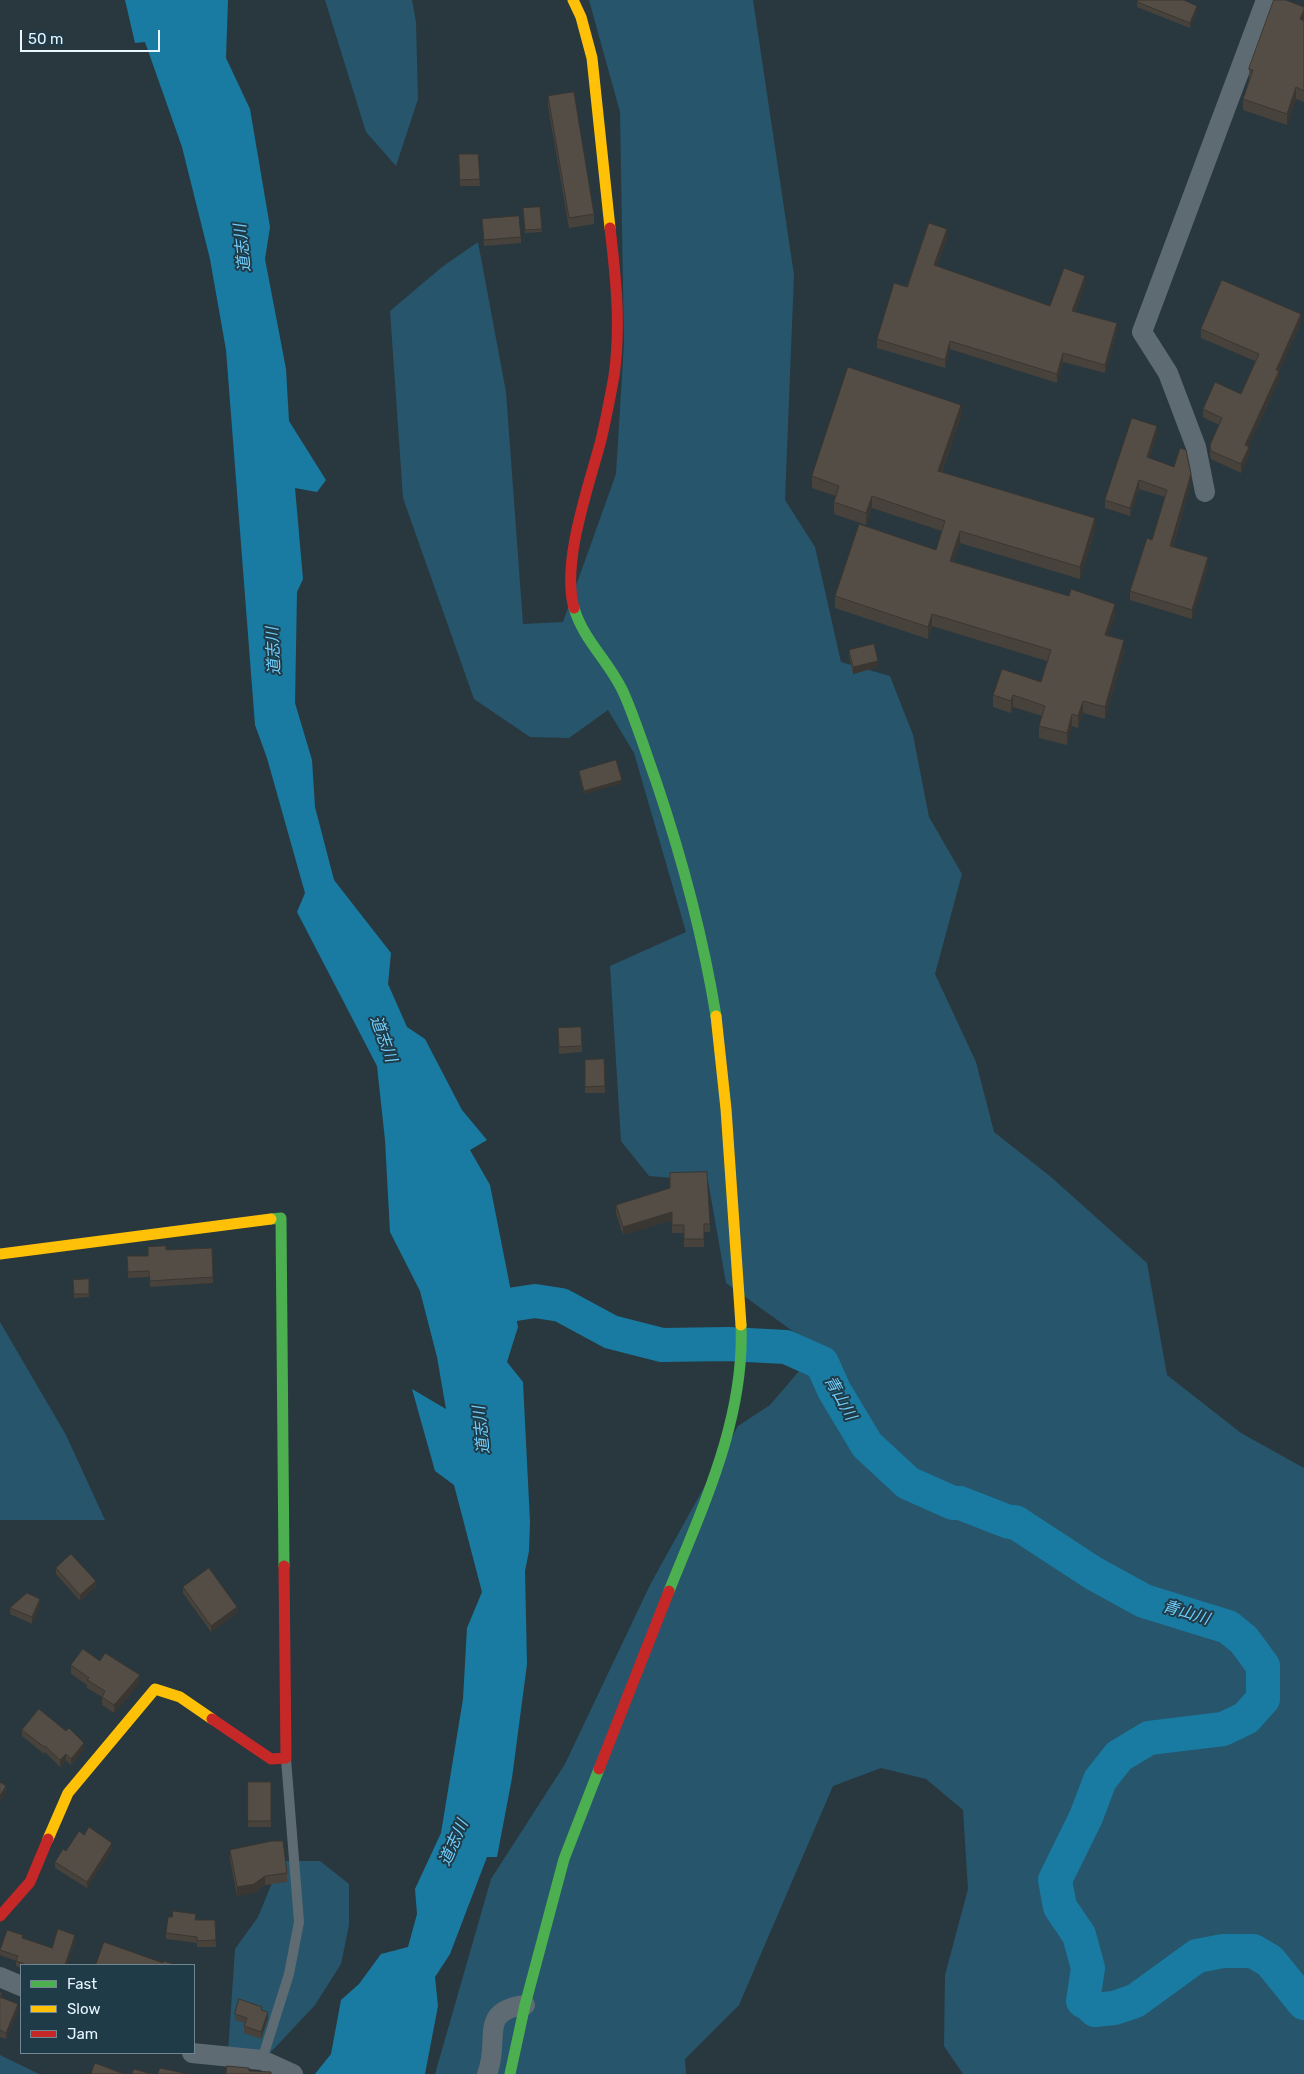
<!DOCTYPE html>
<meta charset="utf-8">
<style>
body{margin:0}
#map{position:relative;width:1304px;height:2074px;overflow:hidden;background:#29383f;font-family:Rubik,sans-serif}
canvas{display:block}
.legend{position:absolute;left:20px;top:1964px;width:175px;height:90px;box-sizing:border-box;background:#203b48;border:1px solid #708691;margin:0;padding:6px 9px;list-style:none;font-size:15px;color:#e7f6ff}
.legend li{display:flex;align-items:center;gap:10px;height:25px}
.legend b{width:25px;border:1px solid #708691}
.scale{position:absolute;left:20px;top:30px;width:140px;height:22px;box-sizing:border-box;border:2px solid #e7f6ff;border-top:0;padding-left:6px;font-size:15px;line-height:18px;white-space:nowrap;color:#e7f6ff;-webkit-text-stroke:4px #203b48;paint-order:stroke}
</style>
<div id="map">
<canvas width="1304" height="2074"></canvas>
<ul class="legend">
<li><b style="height:6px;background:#4caf50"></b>Fast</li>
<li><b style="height:6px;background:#ffc107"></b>Slow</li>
<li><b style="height:6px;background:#c62828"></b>Jam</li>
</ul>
<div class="scale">50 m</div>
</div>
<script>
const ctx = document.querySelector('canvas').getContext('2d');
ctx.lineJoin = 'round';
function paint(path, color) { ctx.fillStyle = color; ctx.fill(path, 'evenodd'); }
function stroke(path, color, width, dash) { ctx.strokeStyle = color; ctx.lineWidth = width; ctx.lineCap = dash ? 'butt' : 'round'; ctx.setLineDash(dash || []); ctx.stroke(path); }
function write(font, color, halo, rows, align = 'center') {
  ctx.font = font + ' Rubik,"Noto Sans JP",sans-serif'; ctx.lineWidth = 4; ctx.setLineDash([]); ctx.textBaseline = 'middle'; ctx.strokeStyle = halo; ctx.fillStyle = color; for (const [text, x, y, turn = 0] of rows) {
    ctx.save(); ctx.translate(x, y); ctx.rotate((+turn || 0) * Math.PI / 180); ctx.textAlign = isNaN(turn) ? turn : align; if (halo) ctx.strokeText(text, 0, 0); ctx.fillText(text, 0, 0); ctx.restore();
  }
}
paint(new Path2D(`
 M 325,0 L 412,0 L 416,22 L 418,99 L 396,166 L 366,132 Z
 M 589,0 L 753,0 L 794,275 L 785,500 L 815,547 L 841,662 L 890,676 L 913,735 L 929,817 L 962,874 L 935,974 L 976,1062 L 994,1132 L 1051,1177 L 1147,1263 L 1167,1375 L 1241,1433 L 1304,1468 L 1304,2074 L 963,2074 L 944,2046 L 945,1975 L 968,1889 L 963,1810 L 926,1779 L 881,1768 L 833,1786 L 739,2005 L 685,2059 L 686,2074 L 435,2074 L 491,1879 L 565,1764 L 651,1583 L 738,1426 L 770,1405 L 800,1370 L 841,1366 L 726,1283 L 708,1181 L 649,1176 L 621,1141 L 610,966 L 686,932 L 634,753 L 608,710 L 569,738 L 530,737 L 474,699 L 403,498 L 390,311 L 442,267 L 478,242 L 506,392 L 523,624 L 563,622 L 616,474 L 624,343 L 620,112 Z
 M 0,1322 L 66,1435 L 105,1520 L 0,1520 Z
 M 281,1861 L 320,1861 L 349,1884 L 349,1925 L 341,1964 L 315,2005 L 271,2052 L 227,2067 L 235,1949 L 258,1917 Z
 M 0,2055 L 39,2074 L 0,2074 Z`), '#27556b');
paint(new Path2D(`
 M 125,0 L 228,0 L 226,58 L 250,109 L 270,227 L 265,259 L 286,369 L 289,421 L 326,480 L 317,492 L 295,488 L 303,579 L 297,592 L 295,703 L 312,760 L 315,807 L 334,880 L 391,953 L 388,984 L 407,1027 L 425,1039 L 462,1110 L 487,1140 L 470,1150 L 490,1185 L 518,1327 L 507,1362 L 523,1382 L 530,1522 L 529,1551 L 525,1571 L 527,1664 L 512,1778 L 497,1857 L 487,1857 L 450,1954 L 435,1977 L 438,2006 L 425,2074 L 315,2074 L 331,2054 L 341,2000 L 359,1984 L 381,1954 L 408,1947 L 417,1914 L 415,1889 L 441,1833 L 463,1699 L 467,1628 L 482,1592 L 454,1485 L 435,1471 L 412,1389 L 446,1409 L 437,1357 L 420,1291 L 390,1232 L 385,1140 L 377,1066 L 297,912 L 305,893 L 267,758 L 255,725 L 226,350 L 210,259 L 182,147 L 145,42 L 135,43 Z`), '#197ba1');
stroke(new Path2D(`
 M 470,1311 L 535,1301 L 561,1305 L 611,1332 L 662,1345 L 728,1344 L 786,1347 L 822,1363 L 834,1390 L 867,1445 L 908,1483 L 953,1503 L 960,1503 L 1009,1522 L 1015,1522 L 1093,1573 L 1144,1601 L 1228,1627 L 1244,1640 L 1263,1666 L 1263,1699 L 1246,1718 L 1223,1729 L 1149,1738 L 1119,1756 L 1100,1780 L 1086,1817 L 1055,1880 L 1060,1907 L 1079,1935 L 1088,1968 L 1083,2001 L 1086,2001 L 1095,2010 L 1114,2008 L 1135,2001 L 1197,1956 L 1223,1951 L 1253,1951 L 1270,1961 L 1304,2003`), '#197ba1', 34);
stroke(new Path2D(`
 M 262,2060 L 289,1974 L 299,1922 L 286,1759`), '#5f6b72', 10);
stroke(new Path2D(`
 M 1205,492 L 1196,447 L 1168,373 L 1142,332 L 1266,0
 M 0,1977 L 21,1986
 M 192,2053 L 262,2060 L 293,2074
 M 487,2074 C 501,2040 477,2011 525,2005`), '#5f6b72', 20);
stroke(new Path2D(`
 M 574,608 C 584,642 612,664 625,696 C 637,724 646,753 656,781 C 682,858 703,936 716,1016
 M 271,1219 L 281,1218 L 284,1566
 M 669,1591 C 703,1506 745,1419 741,1325
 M 510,2074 L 525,2005 L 564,1859 L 599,1769`), '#4caf50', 11);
stroke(new Path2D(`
 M 573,0 L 581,17 L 592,58 L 610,228
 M 716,1016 L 726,1109 L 741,1325
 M 0,1254 L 271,1219
 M 48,1839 L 68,1793 L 155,1689 L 180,1697 L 212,1719`), '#ffc107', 11);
stroke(new Path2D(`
 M 574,608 C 561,562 589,486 601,440 C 606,419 610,398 614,376 C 621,327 616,278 610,228
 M 212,1719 L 271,1759 L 286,1758 L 284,1566
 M 599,1769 L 669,1591
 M 0,1916 L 30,1882 L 48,1839`), '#c62828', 11);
paint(new Path2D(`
 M 1137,2 L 1197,11 L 1190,28 L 1137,7 Z
 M 1304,7 L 1304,102 L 1296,99 L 1287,125 L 1243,110 L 1243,99 L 1250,80 L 1249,80 L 1249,69 Z
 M 548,96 L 594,214 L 594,224 L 569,228 L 548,106 Z
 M 459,154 L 478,154 L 480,186 L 460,186 Z
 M 540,207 L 542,232 L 525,233 L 523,208 Z
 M 482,219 L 521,237 L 521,243 L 484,246 Z
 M 947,237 L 937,266 L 1050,306 L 1085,284 L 1075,312 L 1117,331 L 1105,373 L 1063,362 L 1057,383 L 950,349 L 945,368 L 877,348 L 877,339 L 907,287 Z
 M 1301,322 L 1279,372 L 1279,380 L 1248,447 L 1249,456 L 1241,473 L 1211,459 L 1210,454 L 1210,445 L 1219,425 L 1203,417 L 1203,409 L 1241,394 L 1255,361 L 1201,338 L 1201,329 Z
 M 961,417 L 942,472 L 1095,530 L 1080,579 L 960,543 L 954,562 L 1115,615 L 1108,636 L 1124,652 L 1105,719 L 1083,713 L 1078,728 L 1072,726 L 1067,745 L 1039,738 L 1039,726 L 1042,716 L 1013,707 L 1011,713 L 993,707 L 993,695 L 1041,682 L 1047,661 L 932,626 L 928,639 L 835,608 L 835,596 L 936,550 L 942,531 L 872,508 L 866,525 L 834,514 L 834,502 L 836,496 L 812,488 L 812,476 Z
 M 1157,434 L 1149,458 L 1191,483 L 1173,546 L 1208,566 L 1192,619 L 1130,600 L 1130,591 L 1152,540 L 1165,497 L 1139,489 L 1130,516 L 1105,508 L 1105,500 Z
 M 849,650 L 878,667 L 853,674 L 849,656 Z
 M 579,771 L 622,783 L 584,794 L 579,774 Z
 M 558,1028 L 582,1046 L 582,1052 L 559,1054 Z
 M 604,1059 L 605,1093 L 585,1093 L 585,1060 Z
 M 616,1205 L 710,1224 L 710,1232 L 704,1232 L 704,1247 L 684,1247 L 684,1233 L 672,1233 L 672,1220 L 623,1235 L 616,1213 Z
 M 212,1248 L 213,1283 L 150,1287 L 149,1277 L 128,1278 L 127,1256 L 148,1256 L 166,1250 Z
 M 89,1279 L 89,1297 L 74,1298 L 73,1280 Z
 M 56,1568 L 96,1587 L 80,1601 L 56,1574 Z
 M 183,1587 L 237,1613 L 211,1632 L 183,1593 Z
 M 40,1605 L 32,1624 L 10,1614 L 10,1608 Z
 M 100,1661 L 140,1683 L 114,1713 L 102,1705 L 102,1697 L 87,1688 L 87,1685 L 71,1674 L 71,1665 Z
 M 22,1730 L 84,1750 L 71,1765 L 66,1760 L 60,1767 L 45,1752 L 44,1754 L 22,1736 Z
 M 248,1782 L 271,1782 L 271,1827 L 248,1827 Z
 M 84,1835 L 112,1849 L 87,1888 L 55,1868 L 55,1862 Z
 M 230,1850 L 287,1873 L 287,1882 L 265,1885 L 254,1893 L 237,1896 L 230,1859 Z
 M 196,1920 L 215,1920 L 216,1947 L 197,1947 L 197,1943 L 166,1939 L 166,1933 Z
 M 23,1938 L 52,1948 L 75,1940 L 67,1965 L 21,1965 L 21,1968 L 16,1966 L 16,1961 L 0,1955 L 0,1949 Z
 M 0,1992 L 2,1997 L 18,2010 L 6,2039 L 0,2037 Z
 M 262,2010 L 268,2018 L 261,2039 L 244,2033 L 244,2026 L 245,2023 L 235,2020 L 235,2014 Z`), '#47423c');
paint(new Path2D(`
 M 1197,6 L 1197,11 L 1190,28 L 1190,23 Z
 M 1304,10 L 1304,21 L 1300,19 Z
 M 1296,87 L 1296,99 L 1287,125 L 1287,114 Z
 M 947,229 L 947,237 L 934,274 L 934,265 Z
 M 1085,276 L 1085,284 L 1072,319 L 1072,311 Z
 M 1301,314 L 1301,322 L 1279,372 L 1279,380 L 1245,454 L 1245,445 L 1276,370 Z
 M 1117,323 L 1117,331 L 1105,373 L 1105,365 Z
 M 950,341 L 950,349 L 945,368 L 945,360 Z
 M 1063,353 L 1063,362 L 1057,383 L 1057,374 Z
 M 961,405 L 961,417 L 938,482 L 938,471 Z
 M 1157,426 L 1157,434 L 1147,466 L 1147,457 Z
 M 1249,447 L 1249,456 L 1241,473 L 1241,464 Z
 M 1191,474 L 1191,483 L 1170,554 L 1170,546 Z
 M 1139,480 L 1139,489 L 1130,516 L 1130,508 Z
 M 872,496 L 872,508 L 866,525 L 866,513 Z
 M 1095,518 L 1095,530 L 1080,579 L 1080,567 Z
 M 960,531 L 960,543 L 950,573 L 950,561 Z
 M 1208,557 L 1208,566 L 1192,619 L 1192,610 Z
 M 1115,604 L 1115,615 L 1105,647 L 1105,635 Z
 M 932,614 L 932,626 L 928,639 L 928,627 Z
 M 1124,640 L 1124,652 L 1105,719 L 1105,707 Z
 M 878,661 L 878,667 L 853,674 L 853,667 Z
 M 1013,695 L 1013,707 L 1011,713 L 1011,701 Z
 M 1083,701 L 1083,713 L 1078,728 L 1078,716 Z
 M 1072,714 L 1072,726 L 1067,745 L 1067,733 Z
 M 622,780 L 622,783 L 584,794 L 584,791 Z
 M 672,1212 L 672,1220 L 623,1235 L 623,1227 Z
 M 96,1581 L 96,1587 L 80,1601 L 80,1595 Z
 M 40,1599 L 40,1605 L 32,1624 L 32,1617 Z
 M 237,1607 L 237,1613 L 211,1632 L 211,1626 Z
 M 140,1675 L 140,1683 L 114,1713 L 114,1705 Z
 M 84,1743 L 84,1750 L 71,1765 L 71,1759 Z
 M 66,1754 L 66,1760 L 60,1767 L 60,1760 Z
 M 6,1786 L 6,1792 L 0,1803 L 0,1796 Z
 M 112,1843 L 112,1849 L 87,1888 L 87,1882 Z
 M 265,1876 L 265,1885 L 254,1893 L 237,1896 L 237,1887 Z
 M 75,1935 L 75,1940 L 67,1965 L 65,1965 Z
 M 18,2004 L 18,2010 L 6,2039 L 6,2033 Z
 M 268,2012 L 268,2018 L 261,2039 L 261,2032 Z`), '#3a3631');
const building = new Path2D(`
 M 1138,0 L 1184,0 L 1197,6 L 1190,23 L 1137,2 Z
 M 1274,0 L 1286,0 L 1304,7 L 1304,10 L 1300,19 L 1304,21 L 1304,91 L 1296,87 L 1287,114 L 1243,99 L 1253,70 L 1249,69 Z
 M 574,92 L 594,214 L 569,218 L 548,96 Z
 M 459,154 L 478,154 L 480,179 L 460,180 Z
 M 540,207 L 542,229 L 525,230 L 523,208 Z
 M 519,216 L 521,237 L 484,240 L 482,219 Z
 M 929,223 L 947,229 L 934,265 L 1050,306 L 1064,268 L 1085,276 L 1072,311 L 1117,323 L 1105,365 L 1063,353 L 1057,374 L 950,341 L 945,360 L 877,339 L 894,283 L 907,287 Z
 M 1222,280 L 1301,314 L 1276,370 L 1279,371 L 1245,445 L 1249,447 L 1241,464 L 1211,451 L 1210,445 L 1222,418 L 1203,409 L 1215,382 L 1241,394 L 1259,354 L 1201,329 Z
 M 848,367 L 961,405 L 938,471 L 1095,518 L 1080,567 L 960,531 L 950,561 L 1069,596 L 1071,589 L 1115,604 L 1105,635 L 1124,640 L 1105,707 L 1083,701 L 1078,716 L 1072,714 L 1067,733 L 1039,726 L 1045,706 L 1013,695 L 1011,701 L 993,695 L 1002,669 L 1041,682 L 1051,650 L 932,614 L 928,627 L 835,596 L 859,524 L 936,550 L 945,521 L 872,496 L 866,513 L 834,502 L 839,486 L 812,476 Z
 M 1132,418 L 1157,426 L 1147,457 L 1174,467 L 1180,448 L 1186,450 L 1191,474 L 1170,546 L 1208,557 L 1192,610 L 1130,591 L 1147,538 L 1152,540 L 1167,490 L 1139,480 L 1130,508 L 1105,500 Z
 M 874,644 L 878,661 L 853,667 L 849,650 Z
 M 616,760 L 622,780 L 584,791 L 579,771 Z
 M 581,1027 L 582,1046 L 559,1047 L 558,1028 Z
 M 604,1059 L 605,1086 L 585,1087 L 585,1060 Z
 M 707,1172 L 710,1224 L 704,1224 L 704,1239 L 684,1239 L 684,1225 L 672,1225 L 672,1212 L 623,1227 L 616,1205 L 670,1188 L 670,1173 Z
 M 166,1246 L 166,1250 L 212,1248 L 213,1277 L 150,1281 L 149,1271 L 128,1272 L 127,1256 L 148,1256 L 148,1247 Z
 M 89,1279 L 89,1294 L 74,1294 L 73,1280 Z
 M 71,1554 L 96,1581 L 80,1595 L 56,1568 Z
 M 209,1568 L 237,1607 L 211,1626 L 183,1587 Z
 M 27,1593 L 40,1599 L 32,1617 L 10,1608 Z
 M 83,1649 L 100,1661 L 105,1653 L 140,1675 L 114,1705 L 102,1697 L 105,1691 L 87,1680 L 89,1678 L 71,1665 Z
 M 39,1709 L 66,1731 L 69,1728 L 84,1743 L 71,1759 L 66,1754 L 60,1760 L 45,1746 L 44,1747 L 22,1730 Z
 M 0,1782 L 6,1786 L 0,1796 Z
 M 248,1782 L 271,1782 L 271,1821 L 248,1821 Z
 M 89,1827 L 112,1843 L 87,1882 L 55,1862 L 63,1849 L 66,1851 L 79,1831 L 84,1835 Z
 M 272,1841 L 283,1841 L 287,1873 L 265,1876 L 254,1884 L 237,1887 L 230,1850 Z
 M 173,1911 L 196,1914 L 195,1920 L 215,1920 L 216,1940 L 197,1941 L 197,1937 L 166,1933 L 168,1917 L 172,1917 Z
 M 58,1929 L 75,1935 L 65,1965 L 27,1965 L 16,1961 L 18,1956 L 0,1950 L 7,1930 L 23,1935 L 22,1938 L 52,1948 Z
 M 104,1942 L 163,1963 L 163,1961 L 177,1965 L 96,1965 Z
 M 0,1992 L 2,1993 L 0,1997 L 18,2004 L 6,2033 L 0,2030 Z
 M 239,1999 L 262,2007 L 261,2010 L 268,2012 L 261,2032 L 244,2026 L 247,2018 L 235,2014 Z
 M 95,2063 L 124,2074 L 91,2074 Z
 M 227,2066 L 249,2068 L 249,2071 L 271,2072 L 271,2074 L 226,2074 Z
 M 160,2068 L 188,2074 L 158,2074 Z
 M 134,2069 L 152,2074 L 132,2074 Z`);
paint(building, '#534d46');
stroke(building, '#3a3631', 1);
write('italic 16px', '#70cffd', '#203b48', [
 ["道志川",243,248,-96],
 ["道志川",274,651,-93],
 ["道志川",383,1039,70],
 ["青山川",840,1398,61],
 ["道志川",482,1430,-96],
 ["青山川",1186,1613,17],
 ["道志川",454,1843,-66]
]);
</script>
